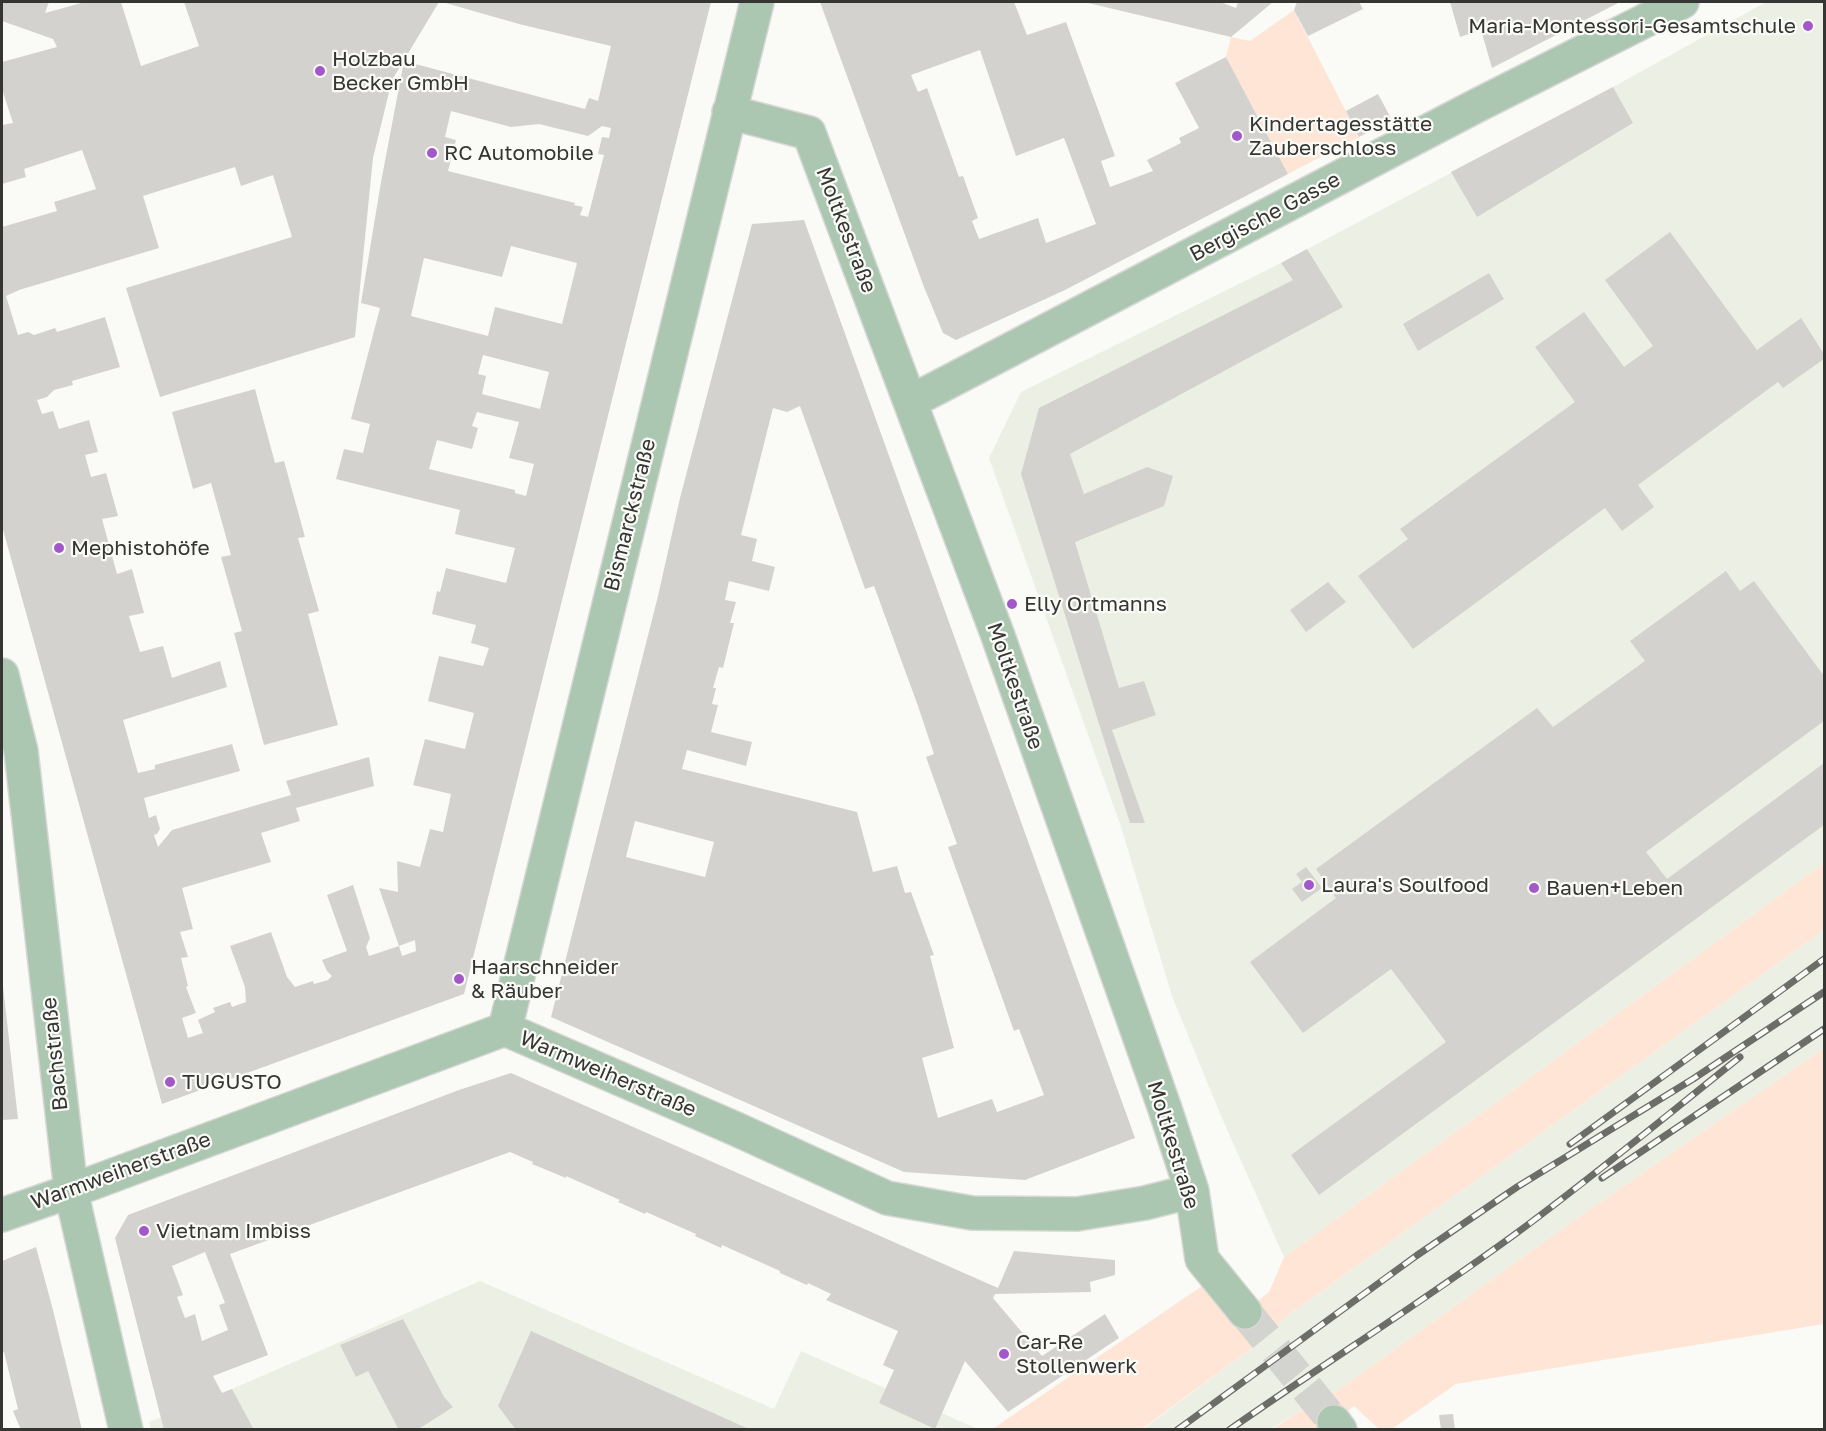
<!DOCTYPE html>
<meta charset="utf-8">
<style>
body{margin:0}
#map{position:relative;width:1826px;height:1431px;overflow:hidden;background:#fafbf7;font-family:"Golos Text",sans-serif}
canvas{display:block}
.frame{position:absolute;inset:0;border:3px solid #353533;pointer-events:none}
</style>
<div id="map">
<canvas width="1826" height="1431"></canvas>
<div class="frame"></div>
</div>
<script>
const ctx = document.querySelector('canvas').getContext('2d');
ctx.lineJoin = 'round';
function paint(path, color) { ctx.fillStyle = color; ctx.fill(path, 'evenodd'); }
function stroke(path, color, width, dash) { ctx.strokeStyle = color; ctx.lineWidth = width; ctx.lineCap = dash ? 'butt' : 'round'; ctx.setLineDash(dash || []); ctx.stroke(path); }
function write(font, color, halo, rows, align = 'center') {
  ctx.font = font + ' "Golos Text",sans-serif'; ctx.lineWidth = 4.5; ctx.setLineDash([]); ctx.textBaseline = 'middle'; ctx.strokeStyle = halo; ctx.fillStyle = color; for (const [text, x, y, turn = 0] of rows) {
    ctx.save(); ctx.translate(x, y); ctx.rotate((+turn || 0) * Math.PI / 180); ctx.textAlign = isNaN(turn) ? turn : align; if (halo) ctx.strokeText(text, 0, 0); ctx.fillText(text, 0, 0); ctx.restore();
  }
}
paint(new Path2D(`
 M 1766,2 L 1824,2 L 1824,863 L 1284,1257 L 1221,1116 L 1172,996 L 1121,827 L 989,458 L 1021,392 L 1281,263 L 1613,87 Z
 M 1824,930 L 1824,1048 L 1563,1228 L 1340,1389 L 1300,1411 L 1271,1429 L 1142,1430 L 1253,1347 L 1287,1316 Z
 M 480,1281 L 774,1409 L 801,1351 L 978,1429 L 151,1430 L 149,1422 L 232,1389 Z`), '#ecf0e4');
paint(new Path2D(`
 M 1294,10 L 1359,137 L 1288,174 L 1226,57 L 1231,37 L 1250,41 Z
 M 1824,863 L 1824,930 L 1287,1316 L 1253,1347 L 1142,1429 L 991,1430 L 1202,1286 L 1235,1319 L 1269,1292 L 1284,1257 Z
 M 1824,1048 L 1824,1324 L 1456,1384 L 1392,1429 L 1379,1429 L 1354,1406 L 1325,1429 L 1271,1430 L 1300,1411 L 1340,1389 L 1563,1228 Z`), '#fee5d6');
paint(new Path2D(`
 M 2,2 L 49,2 L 45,13 L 85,2 L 121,2 L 141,66 L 199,46 L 184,2 L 439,2 L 392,80 L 373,158 L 355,337 L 160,397 L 126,288 L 292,237 L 273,175 L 241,186 L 235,167 L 143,196 L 159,248 L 19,290 L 6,296 L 18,335 L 28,332 L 34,335 L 55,328 L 57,332 L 105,317 L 120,367 L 72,381 L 73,385 L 54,390 L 47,397 L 37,400 L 42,414 L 53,411 L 59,429 L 89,420 L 98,452 L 85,455 L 91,477 L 106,473 L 118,516 L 102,519 L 117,574 L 132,569 L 144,613 L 129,616 L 140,652 L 163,646 L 172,678 L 220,661 L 227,687 L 123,720 L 138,773 L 155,769 L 155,765 L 232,744 L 240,771 L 144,798 L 149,818 L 156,815 L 160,829 L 157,834 L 154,835 L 158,847 L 172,830 L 291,795 L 286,781 L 369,757 L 374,786 L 296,808 L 300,821 L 261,833 L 271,862 L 182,888 L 193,929 L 180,932 L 188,957 L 181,958 L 188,986 L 186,987 L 196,1013 L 182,1018 L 188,1038 L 203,1033 L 198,1020 L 215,1012 L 213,1008 L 230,1002 L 232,1007 L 246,1002 L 245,987 L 230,946 L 271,932 L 287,977 L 295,987 L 313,981 L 314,984 L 328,980 L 332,976 L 327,971 L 322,960 L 347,951 L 327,895 L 353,885 L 370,938 L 366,947 L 369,956 L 399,946 L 402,956 L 416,951 L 415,940 L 399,946 L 379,888 L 398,892 L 397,861 L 420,867 L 430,829 L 443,832 L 451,794 L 413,785 L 425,739 L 465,749 L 474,713 L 428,701 L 439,656 L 483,666 L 489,648 L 471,643 L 476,625 L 432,614 L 437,591 L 440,592 L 446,568 L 506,583 L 515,548 L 455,534 L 460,510 L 336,479 L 344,449 L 363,453 L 370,424 L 351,419 L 380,308 L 361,303 L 381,182 L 404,61 L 585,109 L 589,98 L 598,101 L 611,46 L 519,24 L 442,2 L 711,2 L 464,994 L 162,1104 L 2,526 L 2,227 L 57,211 L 54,202 L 96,189 L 82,150 L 24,169 L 26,177 L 2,184 L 2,125 L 13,123 L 2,89 L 2,62 L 57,47 L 53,39 L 2,21 ZM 451,111 L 511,127 L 539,124 L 588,136 L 602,126 L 611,128 L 609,138 L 602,137 L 598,154 L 604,155 L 588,217 L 580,215 L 583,207 L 574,205 L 575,203 L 448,171 L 456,140 L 445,137 ZM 511,246 L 577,263 L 562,324 L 495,307 L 488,336 L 411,316 L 424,258 L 502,277 ZM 483,355 L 549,372 L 540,409 L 482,394 L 486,376 L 478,374 ZM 477,412 L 519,422 L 509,458 L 534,464 L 526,496 L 515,493 L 515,490 L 429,469 L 437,440 L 472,449 L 478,428 L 472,426 Z
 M 820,2 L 1014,2 L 1027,35 L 1066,22 L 1115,156 L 1101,161 L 1110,187 L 1153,171 L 1147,160 L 1181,143 L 1179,138 L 1199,128 L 1175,83 L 1226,57 L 1288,174 L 1065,290 L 956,340 L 943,333 L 924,287 ZM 980,50 L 1016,156 L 1064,138 L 1096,224 L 1046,243 L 1038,218 L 979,239 L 972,221 L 978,218 L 963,176 L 959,177 L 927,88 L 918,92 L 911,75 Z
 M 1084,2 L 1220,2 L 1236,8 L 1238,2 L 1273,2 L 1231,37 Z
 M 1297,2 L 1359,2 L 1363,9 L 1308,36 L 1294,10 Z
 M 1450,2 L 1620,2 L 1492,68 L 1481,30 L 1460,37 Z
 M 1613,87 L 1633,123 L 1477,217 L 1451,172 Z
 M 1378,94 L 1392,120 L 1359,137 L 1346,111 Z
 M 804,220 L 1135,1138 L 1025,1180 L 904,1172 L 551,1017 L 658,596 L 680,498 L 752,224 ZM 800,406 L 865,589 L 874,586 L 918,706 L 934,754 L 926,757 L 957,844 L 948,847 L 1014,1031 L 1019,1029 L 1044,1095 L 997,1112 L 992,1099 L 938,1118 L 922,1058 L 954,1048 L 930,956 L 934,955 L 911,892 L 905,893 L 897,866 L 873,872 L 857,812 L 682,769 L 687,750 L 746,766 L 752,742 L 711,732 L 718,705 L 712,704 L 716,688 L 713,688 L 719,667 L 723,668 L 734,623 L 730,623 L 736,602 L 725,600 L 729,581 L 769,591 L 775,567 L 752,561 L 757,539 L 741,535 L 773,408 L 787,412 ZM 635,821 L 714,842 L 705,877 L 626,857 Z
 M 1670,232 L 1757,350 L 1801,318 L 1824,354 L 1824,359 L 1783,388 L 1778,382 L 1638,485 L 1654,507 L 1622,531 L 1605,508 L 1413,649 L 1358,576 L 1408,539 L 1400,529 L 1575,402 L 1535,347 L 1584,312 L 1624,367 L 1653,346 L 1605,280 Z
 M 1307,249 L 1343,307 L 1070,454 L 1084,494 L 1147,467 L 1173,476 L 1164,506 L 1075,542 L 1119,688 L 1144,681 L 1156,715 L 1112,730 L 1145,823 L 1130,823 L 1021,474 L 1039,408 L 1293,280 L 1281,263 Z
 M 1489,273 L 1504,299 L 1418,351 L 1403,324 Z
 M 255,389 L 275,463 L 284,461 L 305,537 L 298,538 L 319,611 L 308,614 L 338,725 L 264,745 L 234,633 L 242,631 L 221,557 L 231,555 L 211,483 L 193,489 L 172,412 Z
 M 1726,571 L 1740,591 L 1754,581 L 1824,676 L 1824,721 L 1646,852 L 1667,879 L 1824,763 L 1824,825 L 1319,1195 L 1291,1155 L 1446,1042 L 1391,969 L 1303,1033 L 1250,962 L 1336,898 L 1316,869 L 1537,708 L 1553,727 L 1645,661 L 1630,641 Z
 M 1328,582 L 1346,602 L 1306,632 L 1290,610 Z
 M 1306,867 L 1322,888 L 1302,902 L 1292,889 L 1302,882 L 1296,874 Z
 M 2,986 L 3,986 L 18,1119 L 2,1120 Z
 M 511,1073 L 998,1288 L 1014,1251 L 1115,1260 L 1115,1275 L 1090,1282 L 1091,1292 L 995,1294 L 993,1298 L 1042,1356 L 1105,1314 L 1119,1338 L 1008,1412 L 965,1361 L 935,1429 L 879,1403 L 894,1370 L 883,1365 L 898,1331 L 826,1300 L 831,1294 L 808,1283 L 807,1285 L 780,1273 L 780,1271 L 722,1245 L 721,1248 L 695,1236 L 696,1234 L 646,1212 L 645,1214 L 618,1202 L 620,1200 L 566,1176 L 566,1178 L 532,1164 L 533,1162 L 510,1152 L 230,1254 L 268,1355 L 213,1376 L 222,1393 L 232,1389 L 254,1430 L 164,1430 L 115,1238 L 128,1215 L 459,1090 ZM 205,1252 L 225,1303 L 219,1305 L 228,1330 L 202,1341 L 195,1314 L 185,1318 L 177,1297 L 183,1295 L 172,1266 Z
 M 36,1247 L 53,1310 L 82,1430 L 21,1430 L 13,1411 L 18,1409 L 4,1352 L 2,1353 L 2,1261 Z
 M 403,1319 L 444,1397 L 453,1407 L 417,1430 L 399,1430 L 368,1371 L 356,1377 L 340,1345 Z
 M 531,1331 L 751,1430 L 516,1430 L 498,1406 Z
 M 1453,1414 L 1455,1430 L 1441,1430 L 1439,1415 Z`), '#d4d2ce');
stroke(new Path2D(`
 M 1245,1312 L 1334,1422`), '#d3d3d0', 33, [33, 16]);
const minor = new Path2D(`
 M 729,112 L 809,133 L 998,636 L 1165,1109 L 1192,1191 L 1202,1259 L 1245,1312
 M 912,401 L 1476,106 L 1682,2
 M 2,675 L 21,751 L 71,1191 L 126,1430
 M 505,1029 L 757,2
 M 2,1215 L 71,1191 L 505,1029 L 736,1129 L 887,1198 L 972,1213 L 1077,1214 L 1145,1203 L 1192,1191
 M 1334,1422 L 1340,1430`);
stroke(minor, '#d7d7d4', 36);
stroke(minor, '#abc7b2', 33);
const rail = new Path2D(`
 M 1570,1144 L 1824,959
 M 1602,1178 L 1824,1029
 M 1177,1430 L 1416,1256 L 1517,1187 L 1693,1079 L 1824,992
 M 1229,1430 C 1325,1363 1424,1301 1518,1232 C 1594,1176 1666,1116 1740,1057`);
stroke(rail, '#6c6c69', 7);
stroke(rail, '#fafbf7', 4.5, [14]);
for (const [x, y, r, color] of [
 [1808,26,6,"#a358ca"],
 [320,71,6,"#a358ca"],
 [1237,136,6,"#a358ca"],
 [432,153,6,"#a358ca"],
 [59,548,6,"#a358ca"],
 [1012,604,6,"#a358ca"],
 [1309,885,6,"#a358ca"],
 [1534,888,6,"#a358ca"],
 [459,979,6,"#a358ca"],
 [170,1082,6,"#a358ca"],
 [144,1231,6,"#a358ca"],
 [1004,1354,6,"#a358ca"]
]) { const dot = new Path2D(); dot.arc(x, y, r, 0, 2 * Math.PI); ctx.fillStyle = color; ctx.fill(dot); stroke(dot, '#fafbf7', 2); }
write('21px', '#353533', '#fafbf7', [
 ["Maria-Montessori-Gesamtschule",1796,26,"right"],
 ["Holzbau",332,59],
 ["Becker GmbH",332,83],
 ["Kindertagesstätte",1249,124],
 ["Zauberschloss",1249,148],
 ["RC Automobile",444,153],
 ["Mephistohöfe",71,548],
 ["Elly Ortmanns",1024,604],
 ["Laura's Soulfood",1321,885],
 ["Bauen+Leben",1546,888],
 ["Haarschneider",471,967],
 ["& Räuber",471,991],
 ["TUGUSTO",182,1082],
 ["Vietnam Imbiss",156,1231],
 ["Car-Re",1016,1342],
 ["Stollenwerk",1016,1366]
], 'left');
write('21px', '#353533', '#fafbf7', [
 ["Bergische Gasse",1265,217,-28],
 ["Moltkestraße",846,230,69],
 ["Bismarckstraße",630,515,-76],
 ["Moltkestraße",1015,686,71],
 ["Bachstraße",55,1054,-96],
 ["Warmweiherstraße",608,1074,23],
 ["Moltkestraße",1173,1145,73],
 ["Warmweiherstraße",121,1171,-20]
]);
</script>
